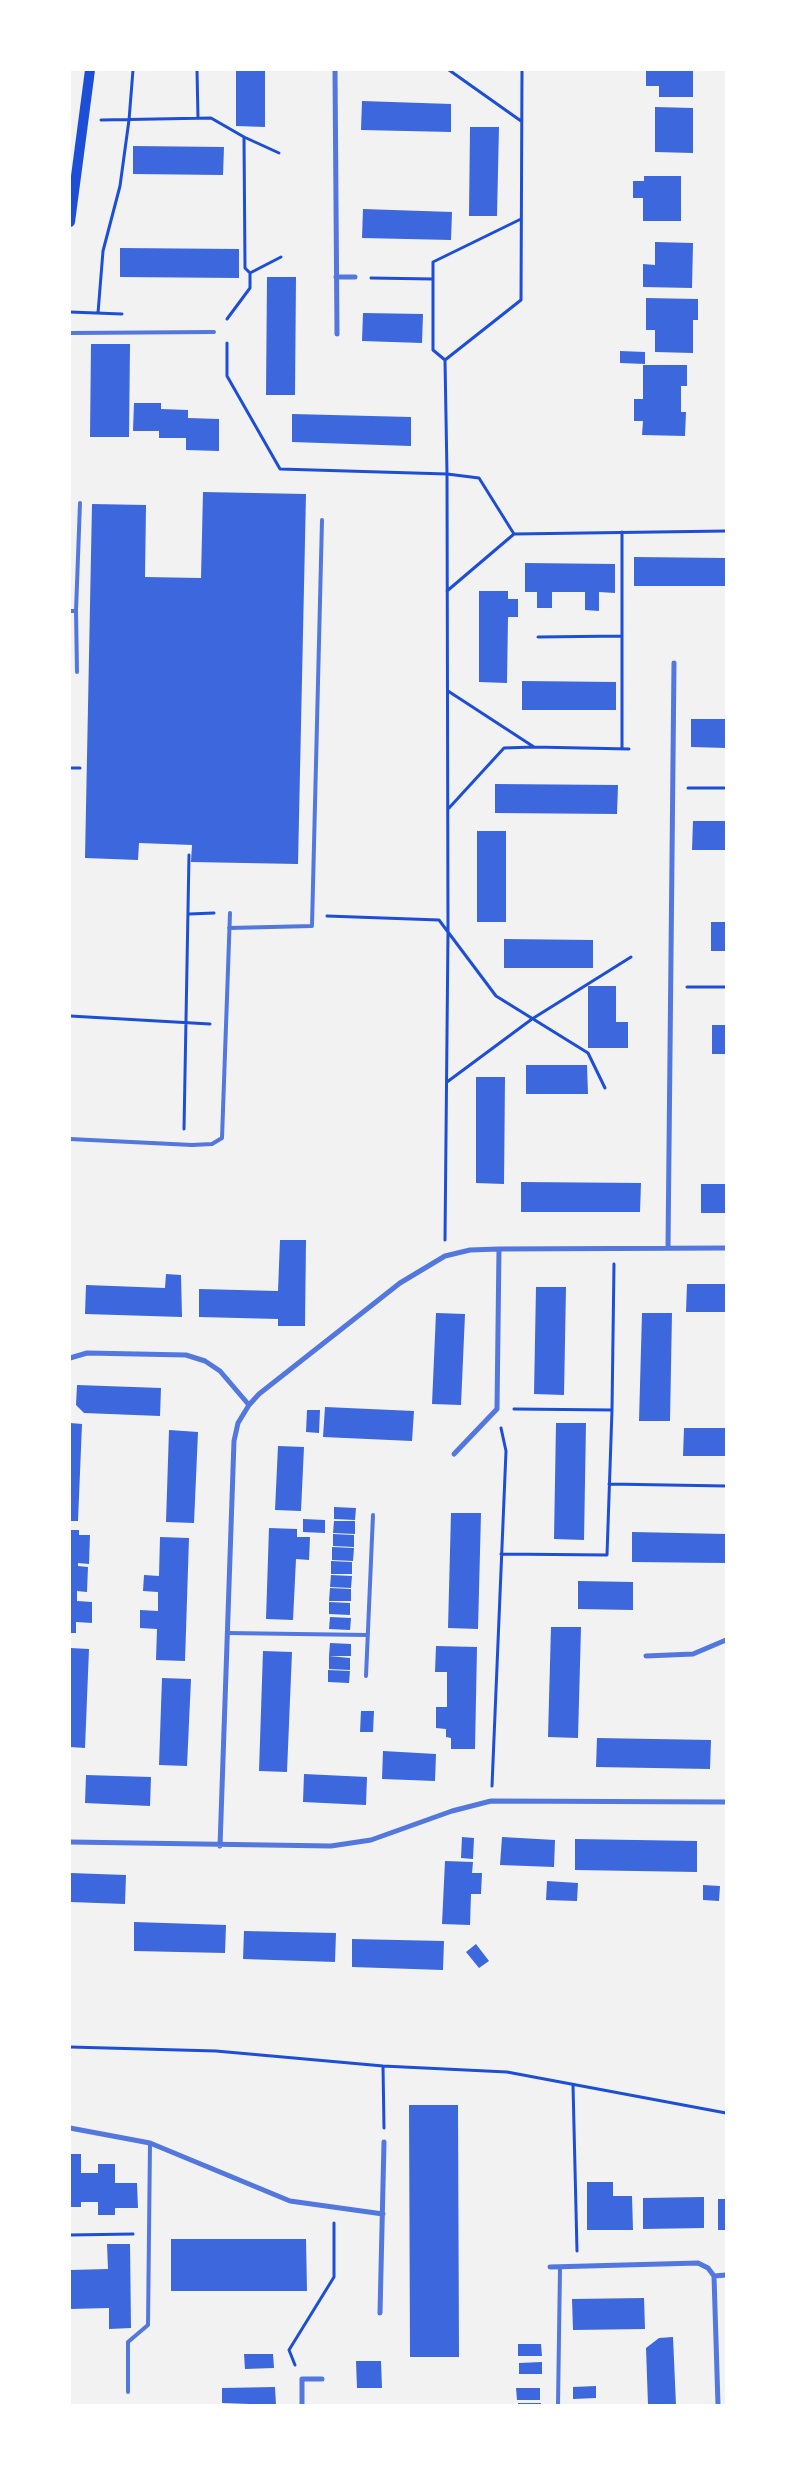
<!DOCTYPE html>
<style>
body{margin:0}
#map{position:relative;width:796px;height:2475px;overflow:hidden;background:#f2f2f2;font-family:Manrope,sans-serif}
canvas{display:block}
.frame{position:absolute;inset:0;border:71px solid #fff;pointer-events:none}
</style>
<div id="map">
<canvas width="796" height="2475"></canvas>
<div class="frame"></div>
</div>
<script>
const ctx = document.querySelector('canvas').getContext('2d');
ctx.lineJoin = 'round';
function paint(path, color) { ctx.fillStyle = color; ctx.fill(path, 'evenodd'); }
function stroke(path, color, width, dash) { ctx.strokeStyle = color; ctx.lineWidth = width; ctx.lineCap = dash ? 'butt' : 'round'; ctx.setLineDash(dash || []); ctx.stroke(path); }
paint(new Path2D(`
 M 236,70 L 265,70 L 265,127 L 236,126 Z
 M 646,70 L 693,70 L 693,97 L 659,97 L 659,86 L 646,86 Z
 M 362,101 L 451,104 L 451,132 L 361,130 Z
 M 655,107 L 693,108 L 693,153 L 655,152 Z
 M 470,127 L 499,127 L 497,216 L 469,216 Z
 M 133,146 L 224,147 L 223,175 L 133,174 Z
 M 644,176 L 681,176 L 681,221 L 643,221 L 643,198 L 633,198 L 633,181 L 644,181 Z
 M 363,209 L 452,212 L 451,240 L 362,238 Z
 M 655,242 L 693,243 L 692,288 L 643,287 L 643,264 L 655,265 Z
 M 120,248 L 239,249 L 239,278 L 120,277 Z
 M 267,277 L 296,277 L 295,395 L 266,395 Z
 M 646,298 L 698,299 L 698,320 L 693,320 L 693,353 L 655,352 L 655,330 L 646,330 Z
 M 363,313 L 423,314 L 422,343 L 362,341 Z
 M 91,344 L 130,344 L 129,437 L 90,437 Z
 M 620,351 L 645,352 L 645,364 L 620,363 Z
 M 643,365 L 687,365 L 687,386 L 681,386 L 681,412 L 686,412 L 685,436 L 642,435 L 643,421 L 634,421 L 634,399 L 643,399 Z
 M 134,403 L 161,403 L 161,409 L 188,410 L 188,418 L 219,419 L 219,451 L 186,450 L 186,438 L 159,438 L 159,431 L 133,431 Z
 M 292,414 L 411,417 L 411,446 L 292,442 Z
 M 203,492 L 306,494 L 298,864 L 191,862 L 192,845 L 139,843 L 138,860 L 85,858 L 92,504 L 146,505 L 145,577 L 201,578 Z
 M 634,557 L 726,558 L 726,586 L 634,586 Z
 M 525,563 L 615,564 L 615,593 L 599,592 L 599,611 L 585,610 L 585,592 L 552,592 L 552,608 L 537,608 L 537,592 L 525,592 Z
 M 479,591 L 508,591 L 508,599 L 518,599 L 518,617 L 508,617 L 507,683 L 479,682 Z
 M 522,681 L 616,682 L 616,710 L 522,710 Z
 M 691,719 L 726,719 L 726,748 L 691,747 Z
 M 495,784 L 618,785 L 617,814 L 495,813 Z
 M 693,821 L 726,821 L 726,850 L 692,850 Z
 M 477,831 L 506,831 L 506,922 L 477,922 Z
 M 711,922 L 726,922 L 726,951 L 711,951 Z
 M 504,939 L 593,940 L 593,968 L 504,968 Z
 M 588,986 L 616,986 L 616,1022 L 628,1022 L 628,1048 L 588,1048 Z
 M 712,1025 L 726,1025 L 726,1054 L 712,1054 Z
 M 526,1065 L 587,1065 L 588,1094 L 526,1094 Z
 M 476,1077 L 505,1077 L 504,1184 L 476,1183 Z
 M 521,1182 L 641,1183 L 640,1212 L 521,1212 Z
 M 701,1184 L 726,1184 L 726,1213 L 701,1213 Z
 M 280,1240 L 306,1240 L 305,1326 L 278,1326 L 278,1319 L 199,1317 L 199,1289 L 278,1291 Z
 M 166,1274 L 181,1275 L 182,1317 L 85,1314 L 86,1285 L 165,1288 Z
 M 687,1284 L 726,1284 L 726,1312 L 686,1312 Z
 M 536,1287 L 566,1287 L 564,1395 L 534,1394 Z
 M 436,1313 L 465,1314 L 461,1405 L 432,1404 Z
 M 642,1313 L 672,1313 L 670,1421 L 639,1421 Z
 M 77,1385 L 161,1388 L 160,1416 L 84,1413 L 76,1405 Z
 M 325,1407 L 414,1411 L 412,1441 L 323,1437 Z
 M 307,1410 L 320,1410 L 319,1433 L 306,1432 Z
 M 70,1423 L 82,1424 L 78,1521 L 70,1521 Z
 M 556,1423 L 586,1423 L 584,1540 L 554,1539 Z
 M 684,1428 L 726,1428 L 726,1456 L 683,1456 Z
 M 169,1430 L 198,1432 L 194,1523 L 166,1522 Z
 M 278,1446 L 304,1447 L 301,1511 L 275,1510 Z
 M 334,1507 L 356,1508 L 355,1520 L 334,1519 Z
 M 451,1513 L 481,1513 L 478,1629 L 448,1628 Z
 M 303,1519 L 325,1520 L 325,1533 L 303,1532 Z
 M 334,1521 L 355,1521 L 355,1534 L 333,1533 Z
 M 269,1528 L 297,1529 L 297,1537 L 310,1537 L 309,1560 L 296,1559 L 293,1620 L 266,1619 Z
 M 70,1530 L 79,1530 L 79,1535 L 90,1535 L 89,1564 L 78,1563 L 78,1566 L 88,1567 L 87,1592 L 77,1591 L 77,1601 L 92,1602 L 92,1623 L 76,1622 L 76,1633 L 70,1633 Z
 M 632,1532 L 726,1534 L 726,1563 L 632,1562 Z
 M 333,1534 L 354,1535 L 354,1547 L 333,1546 Z
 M 160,1537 L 189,1538 L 185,1661 L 156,1660 L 157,1629 L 140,1628 L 140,1610 L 158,1611 L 158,1592 L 143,1591 L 144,1575 L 159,1576 Z
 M 332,1547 L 354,1548 L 353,1561 L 332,1560 Z
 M 331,1561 L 352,1562 L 352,1574 L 331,1574 Z
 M 331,1575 L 352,1576 L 351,1588 L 330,1587 Z
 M 578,1581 L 633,1582 L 633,1610 L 578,1609 Z
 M 330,1588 L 351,1589 L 351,1601 L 329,1601 Z
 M 329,1602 L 350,1603 L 350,1615 L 329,1614 Z
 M 330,1617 L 351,1618 L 350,1630 L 329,1629 Z
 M 551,1627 L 581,1627 L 578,1738 L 548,1737 Z
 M 330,1643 L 351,1644 L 351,1656 L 329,1656 Z
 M 436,1646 L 477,1647 L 475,1749 L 451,1749 L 451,1738 L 446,1737 L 446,1729 L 436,1728 L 436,1707 L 447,1707 L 447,1672 L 435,1672 Z
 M 70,1648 L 89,1649 L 85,1748 L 70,1747 Z
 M 263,1651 L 292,1652 L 287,1772 L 259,1771 Z
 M 329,1656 L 350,1658 L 350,1670 L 329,1669 Z
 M 328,1670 L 350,1671 L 349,1683 L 328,1682 Z
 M 162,1678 L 191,1679 L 187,1766 L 159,1765 Z
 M 361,1711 L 374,1711 L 373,1732 L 360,1732 Z
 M 597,1738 L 711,1740 L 710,1769 L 596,1767 Z
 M 383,1751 L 436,1754 L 435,1781 L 382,1779 Z
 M 304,1774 L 367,1777 L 366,1805 L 303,1802 Z
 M 86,1775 L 151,1777 L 150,1806 L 85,1803 Z
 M 462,1837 L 474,1838 L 473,1859 L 461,1858 Z
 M 502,1837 L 555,1840 L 554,1867 L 500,1865 Z
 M 575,1839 L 697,1841 L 697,1872 L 575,1870 Z
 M 445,1861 L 473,1862 L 472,1873 L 482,1873 L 481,1894 L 471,1894 L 470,1925 L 442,1924 Z
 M 70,1873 L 126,1875 L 125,1904 L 70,1902 Z
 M 547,1881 L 578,1883 L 577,1901 L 546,1900 Z
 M 703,1885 L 720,1886 L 719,1901 L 703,1900 Z
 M 134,1922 L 226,1925 L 225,1953 L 134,1951 Z
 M 244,1931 L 336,1933 L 335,1962 L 243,1959 Z
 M 352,1939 L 444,1941 L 443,1970 L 352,1967 Z
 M 476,1944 L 489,1961 L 479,1968 L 466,1952 Z
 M 409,2105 L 458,2105 L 459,2357 L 410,2357 Z
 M 70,2154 L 81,2154 L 81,2173 L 98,2173 L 98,2164 L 115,2164 L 115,2183 L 137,2183 L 138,2208 L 115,2208 L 115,2215 L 98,2215 L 98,2202 L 81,2202 L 81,2207 L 70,2207 Z
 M 587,2182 L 613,2182 L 613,2196 L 632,2196 L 633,2230 L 587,2230 Z
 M 704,2197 L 704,2228 L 643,2229 L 643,2198 Z
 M 718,2199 L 726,2199 L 726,2230 L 718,2230 Z
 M 171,2239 L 306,2239 L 307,2291 L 171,2291 Z
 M 107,2244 L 130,2244 L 131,2328 L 109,2329 L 109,2308 L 70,2309 L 70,2270 L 108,2269 Z
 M 644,2298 L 645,2329 L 573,2330 L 572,2299 Z
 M 673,2337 L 676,2405 L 648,2405 L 646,2348 L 659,2338 Z
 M 518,2344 L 541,2344 L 542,2356 L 518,2356 Z
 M 244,2354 L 273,2354 L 274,2368 L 245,2369 Z
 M 356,2361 L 381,2361 L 382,2388 L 357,2388 Z
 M 542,2362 L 542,2374 L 519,2374 L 519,2363 Z
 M 596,2386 L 596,2398 L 573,2399 L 573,2387 Z
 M 275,2387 L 276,2405 L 222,2403 L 222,2388 Z
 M 516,2388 L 540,2388 L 540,2400 L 517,2400 Z
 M 518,2403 L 541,2403 L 541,2405 L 518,2405 Z`), '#3d67dc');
stroke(new Path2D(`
 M 197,70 L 198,118
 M 449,70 L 521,121
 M 522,70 L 521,300 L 445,360 L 447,474 L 479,478 L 514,534 L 726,531
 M 101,120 L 211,118 L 244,137 L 279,153
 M 244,137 L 245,268 L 250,273
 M 371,278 L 433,279
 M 70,312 L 122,314
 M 98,313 L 103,251 L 120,186 L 129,120 L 133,70
 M 227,319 L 250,288 L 250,273 L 281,257
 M 227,343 L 227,376 L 280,469 L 447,474 L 448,932 L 445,1240
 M 445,360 L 433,350 L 433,262 L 521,219
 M 622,532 L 622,749
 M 447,591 L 514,534
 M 538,637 L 622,636
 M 448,691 L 534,747 L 629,749
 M 70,768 L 80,768
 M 688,788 L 726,788
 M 449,808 L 504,748 L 534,747
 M 189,914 L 214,913
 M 327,916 L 439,920 L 496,996 L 588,1053 L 605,1088
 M 687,987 L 726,987
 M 70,1016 L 210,1024
 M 447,1082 L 532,1019 L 631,957
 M 184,1129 L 189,855
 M 514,1409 L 612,1410 L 614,1264
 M 609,1484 L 726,1486
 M 501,1554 L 607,1555 L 612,1410
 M 492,1786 L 506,1451 L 501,1428
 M 70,2047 L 216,2051 L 383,2066 L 507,2072 L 726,2113
 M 383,2066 L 384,2128
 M 573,2085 L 577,2251
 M 70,2235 L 133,2234
 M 295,2365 L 289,2350 L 334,2277 L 334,2223`), '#1d4ed8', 3);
stroke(new Path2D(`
 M 70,333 L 214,332
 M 70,611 L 76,611 L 80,503
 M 76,611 L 77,672
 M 229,928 L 312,926 L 322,520
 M 70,1139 L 192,1145 L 212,1144 L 222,1138 L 230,913
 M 227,1633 L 368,1635
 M 366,1676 L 373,1515
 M 128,2392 L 128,2342 L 148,2325 L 150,2143
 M 558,2405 L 560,2268`), '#5277de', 4);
stroke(new Path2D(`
 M 335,70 L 337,334
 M 336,277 L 355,277
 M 668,1247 L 674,663
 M 70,1358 L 87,1353 L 186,1355 L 205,1361 L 220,1371 L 249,1405
 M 454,1454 L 497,1409 L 499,1249
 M 646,1656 L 693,1654 L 726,1640
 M 70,1842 L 331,1846 L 371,1840 L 452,1811 L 491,1801 L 726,1802
 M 220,1846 L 234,1441 L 238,1423 L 249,1405 L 259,1394 L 400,1283 L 445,1256 L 470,1250 L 499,1249 L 726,1248
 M 70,2128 L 150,2143 L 290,2201 L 383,2214
 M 550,2267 L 698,2263 L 708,2268 L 714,2276 L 718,2405
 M 714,2276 L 726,2275
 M 380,2313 L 384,2142
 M 302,2405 L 302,2379 L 322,2379`), '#5277de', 5);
stroke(new Path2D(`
 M 70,222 L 90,70`), '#1d4ed8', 10);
</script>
